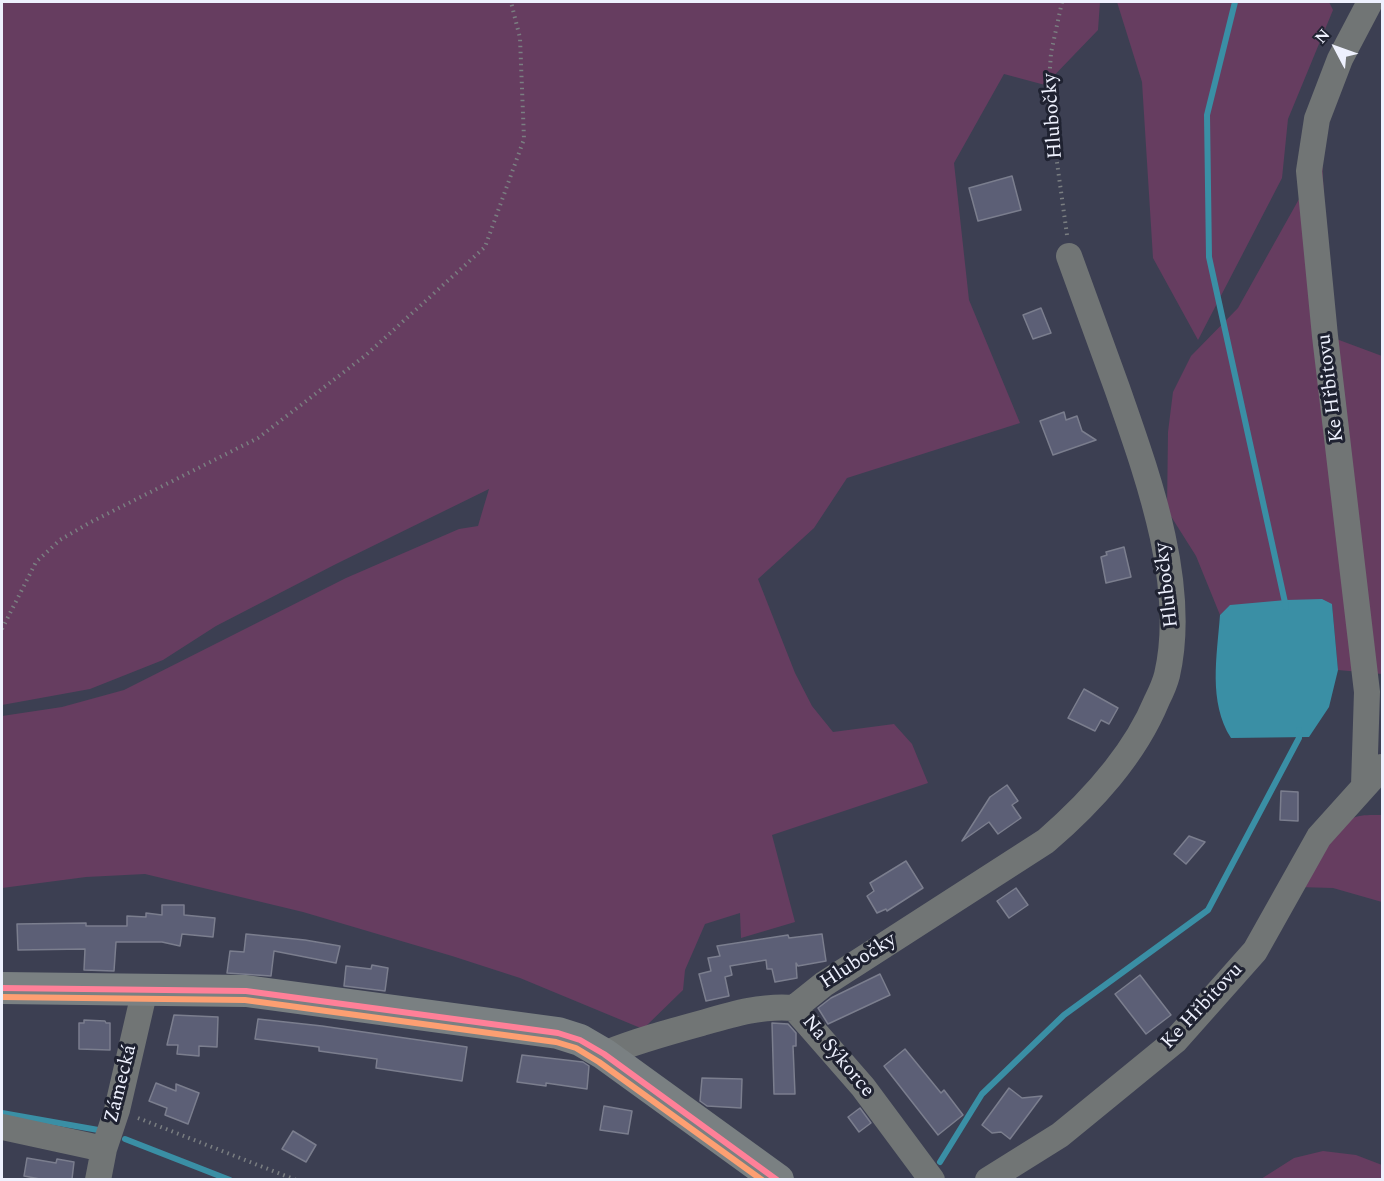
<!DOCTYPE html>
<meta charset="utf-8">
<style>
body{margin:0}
#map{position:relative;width:1384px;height:1181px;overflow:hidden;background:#3c3f52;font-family:Spectral,serif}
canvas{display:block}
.frame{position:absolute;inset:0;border:3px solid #eef1fe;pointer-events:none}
.north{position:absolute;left:1306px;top:18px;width:60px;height:60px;-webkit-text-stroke:4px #1f2231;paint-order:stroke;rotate:311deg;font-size:16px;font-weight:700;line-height:24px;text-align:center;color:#eef1fe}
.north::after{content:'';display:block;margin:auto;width:21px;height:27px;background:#eef1fe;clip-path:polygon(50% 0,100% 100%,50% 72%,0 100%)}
</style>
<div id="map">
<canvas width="1384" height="1181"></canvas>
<div class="frame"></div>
<div class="north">N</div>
</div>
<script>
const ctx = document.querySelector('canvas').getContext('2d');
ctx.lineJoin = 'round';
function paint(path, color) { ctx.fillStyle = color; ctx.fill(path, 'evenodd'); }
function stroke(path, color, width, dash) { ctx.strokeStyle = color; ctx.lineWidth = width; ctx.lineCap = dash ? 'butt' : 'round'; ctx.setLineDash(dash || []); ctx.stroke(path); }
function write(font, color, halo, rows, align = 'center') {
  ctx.font = font + ' Spectral,serif'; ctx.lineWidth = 6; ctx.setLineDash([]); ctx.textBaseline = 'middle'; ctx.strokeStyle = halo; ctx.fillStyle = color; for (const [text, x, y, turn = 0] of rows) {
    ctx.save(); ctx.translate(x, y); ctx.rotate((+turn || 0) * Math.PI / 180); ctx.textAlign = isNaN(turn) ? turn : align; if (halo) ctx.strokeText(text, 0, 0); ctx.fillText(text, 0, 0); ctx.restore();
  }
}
paint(new Path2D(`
 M 2,2 L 1100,2 L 1098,30 L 1045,85 L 1004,74 L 954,163 L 969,300 L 1020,423 L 847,478 L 814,528 L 758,579 L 795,673 L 812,706 L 833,732 L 894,724 L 912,744 L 928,783 L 772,835 L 795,922 L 741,938 L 740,913 L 705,924 L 685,970 L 683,990 L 643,1029 L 520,978 L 452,956 L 303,912 L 145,874 L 86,877 L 2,888 L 2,716 L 62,707 L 124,690 L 346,578 L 459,529 L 478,526 L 489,489 L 336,564 L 216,626 L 163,660 L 90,689 L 2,705 Z
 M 1117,2 L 1329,2 L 1333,10 L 1288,119 L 1282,178 L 1198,340 L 1153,258 L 1142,82 Z
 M 1322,158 L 1331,337 L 1382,356 L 1382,674 L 1338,670 L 1332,604 L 1231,605 L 1220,615 L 1196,556 L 1167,510 L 1168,432 L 1173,392 L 1191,356 L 1238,308 Z
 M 1382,815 L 1382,902 L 1333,888 L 1298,887 C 1310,870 1332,828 1350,819 C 1360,814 1372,815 1382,815 Z
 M 1323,1151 L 1356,1155 L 1382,1165 L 1382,1179 L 1261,1179 L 1294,1158 Z`), '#663d60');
paint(new Path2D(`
 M 1322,599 L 1332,604 L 1338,670 L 1329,707 L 1309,737 L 1231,738 C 1208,702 1217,656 1220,615 L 1230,605 L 1286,600 Z`), '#3a8fa5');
stroke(new Path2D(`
 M 1235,2 L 1207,115 L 1209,257 L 1286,607
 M 2,1113 L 104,1131
 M 125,1139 L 230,1180
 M 940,1162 L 982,1094 L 1064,1015 L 1208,910 L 1299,738 L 1299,730`), '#3a8fa5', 6);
const building = new Path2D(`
 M 1012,176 L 1021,210 L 978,221 L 969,188 Z
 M 1041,308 L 1051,333 L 1033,339 L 1023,315 Z
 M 1064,412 L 1066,420 L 1077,416 L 1082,431 L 1096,440 L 1053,455 L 1040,421 Z
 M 1124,547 L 1131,577 L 1106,583 L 1101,557 L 1107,555 L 1106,552 Z
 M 1084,689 L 1118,708 L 1109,724 L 1101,720 L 1095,731 L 1068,718 Z
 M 1007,785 L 1018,801 L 1012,805 L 1021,818 L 998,834 L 989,822 L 962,841 L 990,797 Z
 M 1281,791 L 1298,792 L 1298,821 L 1280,820 Z
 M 1189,836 L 1205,842 L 1186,864 L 1174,854 Z
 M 906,861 L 923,888 L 887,911 L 886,909 L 877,913 L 867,896 L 874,891 L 870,883 Z
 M 1016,888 L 1028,905 L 1009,918 L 997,901 Z
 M 162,905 L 184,905 L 184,915 L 215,918 L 213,937 L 182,934 L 180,946 L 162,942 L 116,942 L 114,971 L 84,970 L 85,949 L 18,950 L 17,924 L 86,923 L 86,926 L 127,926 L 127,916 L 146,917 L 146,913 L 162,915 Z
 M 246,934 L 305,940 L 340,946 L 336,963 L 274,951 L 271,976 L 227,973 L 230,951 L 244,952 Z
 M 822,934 L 826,961 L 798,966 L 796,963 L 797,978 L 775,982 L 772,969 L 767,969 L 766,960 L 730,966 L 732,975 L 725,977 L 729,996 L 706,1001 L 699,974 L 711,971 L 708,958 L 720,956 L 717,946 L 788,935 L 789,938 Z
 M 372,965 L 388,968 L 385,991 L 344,986 L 346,966 L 371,969 Z
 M 880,974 L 890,995 L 828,1024 L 818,1008 L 831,998 Z
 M 1140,975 L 1171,1015 L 1146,1034 L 1115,994 Z
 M 174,1015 L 218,1017 L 217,1047 L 199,1046 L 199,1056 L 177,1054 L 178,1045 L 167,1045 Z
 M 258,1019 L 322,1026 L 467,1047 L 462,1081 L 376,1068 L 377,1059 L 319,1051 L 319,1047 L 255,1039 Z
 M 84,1020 L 105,1021 L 106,1023 L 110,1023 L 110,1050 L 79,1049 L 79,1023 L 84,1023 Z
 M 772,1023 L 788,1024 L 796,1033 L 796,1046 L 793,1046 L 795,1094 L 774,1094 Z
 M 905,1049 L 941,1093 L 944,1090 L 963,1115 L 938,1135 L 884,1066 Z
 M 522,1055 L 583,1062 L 589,1066 L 587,1089 L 546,1083 L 546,1086 L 517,1082 Z
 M 702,1078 L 742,1079 L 741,1108 L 707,1106 L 700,1101 Z
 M 156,1083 L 176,1091 L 176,1084 L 199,1093 L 188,1124 L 165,1115 L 167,1108 L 149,1101 Z
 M 1009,1088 L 1022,1098 L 1042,1096 L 1010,1139 L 1001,1132 L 992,1133 L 982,1125 Z
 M 604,1106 L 632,1111 L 628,1134 L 600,1130 Z
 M 860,1108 L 871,1123 L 859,1132 L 848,1117 Z
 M 293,1131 L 316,1145 L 306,1162 L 282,1149 Z
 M 27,1158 L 56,1163 L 57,1159 L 74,1162 L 72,1179 L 40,1179 L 24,1176 Z`);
paint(building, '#5c5f76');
stroke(building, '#7b7e8e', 1.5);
stroke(new Path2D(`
 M 1062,2 L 1051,53 L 1048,97 L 1067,235
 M 2,629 L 36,562 L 60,540 L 89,523 L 258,438 L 366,355 L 485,247 L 524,139 L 520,38 L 511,2
 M 138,1118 L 296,1180`), '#7a7e81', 4, [1.5, 4.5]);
stroke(new Path2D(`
 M 1364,785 L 1367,692 L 1325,336 L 1309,171 L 1317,119 L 1340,59 L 1370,2
 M 794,1008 L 824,984 L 1046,841 C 1091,802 1134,756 1157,700 C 1161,692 1165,683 1167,675 C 1188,584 1147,474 1117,388 C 1101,344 1085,300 1069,256
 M 604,1054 C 636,1041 669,1032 702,1023 C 733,1014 763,1005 794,1008 L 863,1087 L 932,1180
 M 2,1127 L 104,1149
 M 98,1180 L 104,1149 L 117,1110 L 145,989
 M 988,1180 L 1060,1135 L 1175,1041 L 1255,951 L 1319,837 L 1382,767`), '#717575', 26);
stroke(new Path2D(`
 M 2,988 L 246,991 L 558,1033 L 580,1040 L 604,1054 L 778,1180`), '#7a8082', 32);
stroke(new Path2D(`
 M 2,988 L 246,991 L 558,1033 L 580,1040 L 604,1054 L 777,1180`), '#ff8098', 6);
stroke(new Path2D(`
 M 2,997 L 245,1000 L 556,1042 L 576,1048 L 599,1062 L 762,1180`), '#fd9f72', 6);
write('20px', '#eef1fe', '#1f2231', [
 ["Hlubočky",1054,116,-94],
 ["Ke Hřbitovu",1332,388,-97],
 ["Hlubočky",1168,585,-97],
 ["Hlubočky",859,962,-33],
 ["Ke Hřbitovu",1203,1007,-47],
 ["Na Sýkorce",837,1057,50],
 ["Zámecká",122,1084,-76]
]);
</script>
